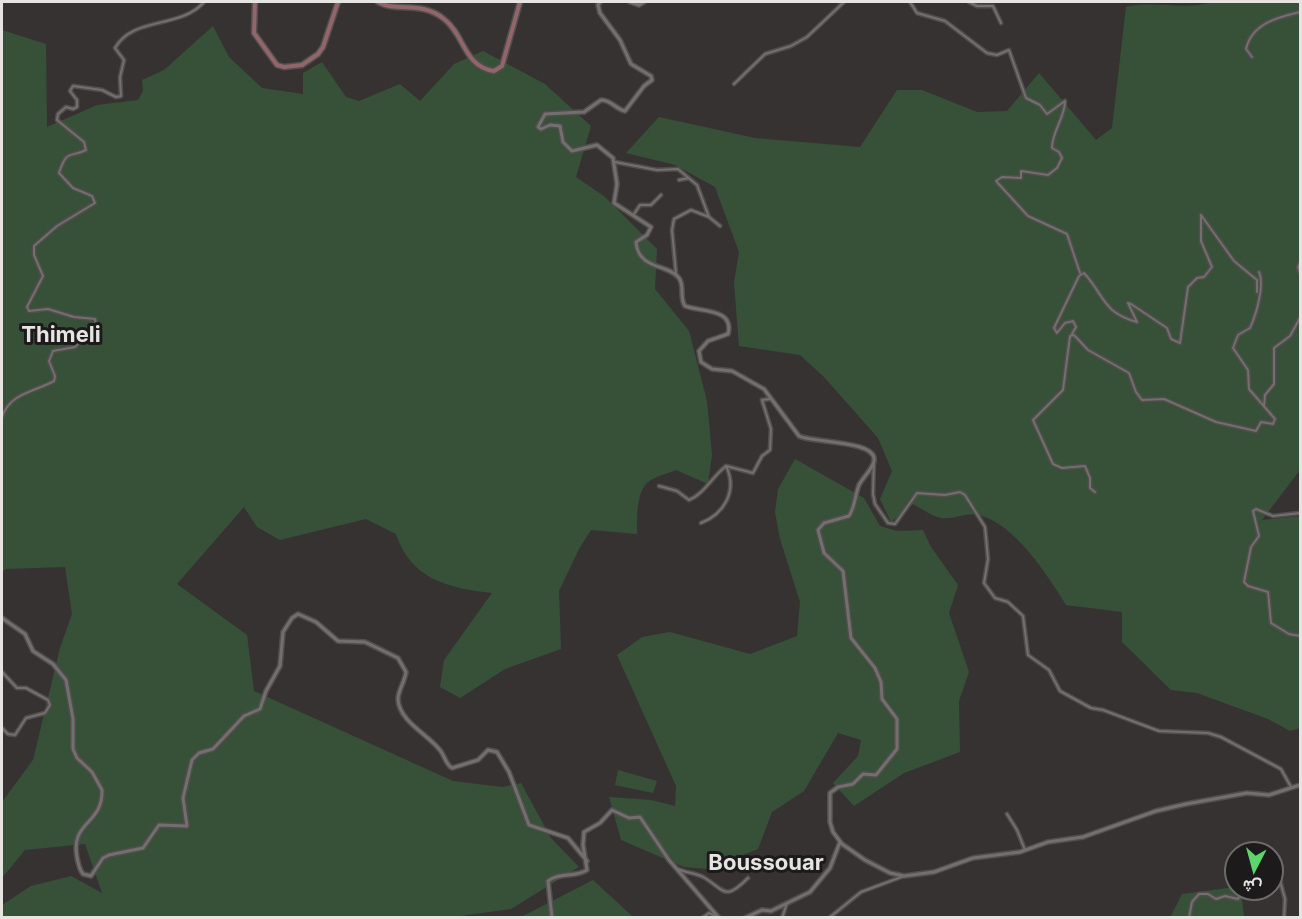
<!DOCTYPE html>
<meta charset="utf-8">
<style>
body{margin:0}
#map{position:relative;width:1302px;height:919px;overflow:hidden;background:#363232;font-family:Inter,Vazirmatn,sans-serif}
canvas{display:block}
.frame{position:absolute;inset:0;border:3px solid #e6e3e3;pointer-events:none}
.north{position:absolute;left:1224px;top:841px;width:60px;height:60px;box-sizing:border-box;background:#1c1a1a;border:2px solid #6d6a6a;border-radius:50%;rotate:186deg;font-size:16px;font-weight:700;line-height:24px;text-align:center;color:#e6e3e3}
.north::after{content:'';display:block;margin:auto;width:21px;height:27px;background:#5cd56d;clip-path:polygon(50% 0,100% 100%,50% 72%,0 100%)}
</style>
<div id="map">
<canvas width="1302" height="919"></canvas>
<div class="frame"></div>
<div class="north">ش</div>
</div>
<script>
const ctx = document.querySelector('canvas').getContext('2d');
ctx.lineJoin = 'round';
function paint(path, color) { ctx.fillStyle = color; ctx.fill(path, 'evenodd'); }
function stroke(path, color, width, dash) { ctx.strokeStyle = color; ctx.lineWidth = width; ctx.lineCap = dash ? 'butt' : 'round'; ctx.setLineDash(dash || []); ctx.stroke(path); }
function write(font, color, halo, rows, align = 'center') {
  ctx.font = font + ' Inter,sans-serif'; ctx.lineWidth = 6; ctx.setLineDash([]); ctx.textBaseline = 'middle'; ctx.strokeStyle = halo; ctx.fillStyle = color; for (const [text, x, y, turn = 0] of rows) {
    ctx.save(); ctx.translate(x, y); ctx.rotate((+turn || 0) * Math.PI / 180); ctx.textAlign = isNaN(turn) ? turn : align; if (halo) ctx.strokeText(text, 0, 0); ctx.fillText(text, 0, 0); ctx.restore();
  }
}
paint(new Path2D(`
 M 1212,2 L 1300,2 L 1300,470 L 1262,520 L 1300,516 L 1300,728 L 1290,731 L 1268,719 L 1197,693 L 1171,690 L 1122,642 L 1122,612 L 1066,605 C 1048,576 1014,522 978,515 C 966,512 954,520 942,518 C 933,517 922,509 913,504 L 891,522 L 880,499 L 892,471 L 878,438 L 824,377 L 800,355 L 739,346 L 734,283 L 739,252 L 715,187 L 675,165 L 626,153 L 659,117 L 755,138 L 860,147 L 897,90 L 922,90 L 977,112 L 1007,111 L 1039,73 L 1096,140 L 1112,128 L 1126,7 C 1154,0 1185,11 1212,2 Z
 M 213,26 L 229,57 L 262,88 L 303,94 L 303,73 L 322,62 L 346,97 L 359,101 L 400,84 L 420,101 L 454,64 L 483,51 L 545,84 L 591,126 L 576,177 L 605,197 L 657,249 L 655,289 L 689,331 L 707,401 L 712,455 L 708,484 L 676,470 C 667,474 655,476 648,482 C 636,492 637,519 637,534 L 591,530 L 579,549 L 559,591 L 561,649 L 505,669 L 460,698 L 440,687 L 444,660 L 492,593 C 449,588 411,580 396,534 L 366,519 L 280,540 L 257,527 L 244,507 L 177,584 L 247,635 L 254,691 L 453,781 L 502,787 L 521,783 L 551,838 L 579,867 L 511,909 L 454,917 L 2,917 L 2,905 L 31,886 L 71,876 L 102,893 L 85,844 L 25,850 L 2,878 L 2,802 L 33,760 L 60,648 L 72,614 L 65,567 L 6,569 L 2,572 L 2,30 L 46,44 L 47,127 L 97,105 L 138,100 L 143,91 L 142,80 L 164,70 Z
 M 795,459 L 864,498 L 880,526 L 897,531 L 923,530 L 931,547 L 958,585 L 949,613 L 969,672 L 959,701 L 960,752 L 904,773 L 854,806 L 833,783 L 858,756 L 861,740 L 838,733 L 804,791 L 772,812 L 758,849 L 707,869 L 684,867 L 621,840 L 609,797 L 651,800 L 675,806 L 676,786 L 617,655 L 642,637 L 670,632 L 750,654 L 797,636 L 800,602 L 780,539 L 775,512 L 778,489 Z
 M 618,770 L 657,781 L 653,793 L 615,785 Z
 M 593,880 L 633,917 L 519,918 Z
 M 1236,887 L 1241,889 L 1244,917 L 1170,918 L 1182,894 Z`), '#375139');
const minor = new Path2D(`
 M 910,2 L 917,13 L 945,21 L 987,53 L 997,55 L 1009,50 L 1026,98 L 1040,105 L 1047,114 L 1065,101 C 1065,118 1052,131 1052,148 L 1059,152 L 1062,158 L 1057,168 L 1048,175 L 1021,171 L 1021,178 L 1002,177 L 996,181 L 1028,216 L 1067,234 L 1080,273
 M 969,2 L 977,6 L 993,6 L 1001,23
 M 1252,57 L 1246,49 C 1252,23 1279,17 1300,12
 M 734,84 L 765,54 L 791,46 L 807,37 L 844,2
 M 615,162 L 657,170 L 678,169 L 697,185 L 709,217
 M 679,180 L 689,178
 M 634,214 L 640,205 L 651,205 L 661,195
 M 1201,215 L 1234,261 L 1257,280 L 1257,292
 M 1300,263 L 1298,267 L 1300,273
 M 676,274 L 672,230 L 674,219 L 691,210 L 709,217 L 720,226
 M 1072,334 L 1076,327 L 1073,321 L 1065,323 L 1057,333 L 1054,328 L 1079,276 L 1084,273 C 1105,296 1102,312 1137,322 L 1128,303 L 1131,304 L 1167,328 L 1171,339 L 1180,343 L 1188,287 L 1197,278 L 1204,277 L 1212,267 L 1201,241 L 1201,215
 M 1264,406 L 1265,395 L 1274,384 L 1274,348 L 1290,336 L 1300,318
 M 2,417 C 10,393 34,392 54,381 L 55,376 L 49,361 L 53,351 L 75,347 L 96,324 L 95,319 L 74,317 L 48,309 L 29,311 L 27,307 L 43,276 L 34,255 L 34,246 L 57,226 L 95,203 L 92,196 L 73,188 L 59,173 C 67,148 71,158 86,150 L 84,142 L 57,120 L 58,114 L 66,107 L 73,109 L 77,107 L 77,100 L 70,91 L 73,86 L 102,90 L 116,97 L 121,96 L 120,77 L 124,60 L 115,48 C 133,16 181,29 204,2
 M 874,456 L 873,494 L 875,504 L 888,523 L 895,524 L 917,493 L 945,495 L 960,492 L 965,495 L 985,527 L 988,559 L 984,583 L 995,598 L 1008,602 L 1023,616 L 1028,655 L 1049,670 L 1060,691 L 1091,708 L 1103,710 L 1159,731 L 1208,733 L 1221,737 L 1281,769 L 1291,787
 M 659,486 L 677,491 L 689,500 C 704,494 712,477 726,466 L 753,473 L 762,456 L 770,450 L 771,429 L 762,400 L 770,399
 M 1095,492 L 1090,488 L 1090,478 L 1085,466 L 1062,468 L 1053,464 L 1033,420 L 1063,390 L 1070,336 L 1074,335 L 1088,350 L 1129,373 L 1136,392 L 1142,400 L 1164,399 L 1216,422 L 1256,431 L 1261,422 L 1273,424 L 1275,419 L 1249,389 L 1248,370 L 1233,348 L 1238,335 L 1250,328 C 1256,315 1265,285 1259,272
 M 1300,513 L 1273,516 L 1256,509 L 1253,511 L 1259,536 L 1251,547 L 1244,582 L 1248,586 L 1268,592 L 1271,623 L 1289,634 L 1300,636
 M 701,523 C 724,514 738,491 726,466
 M 2,672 L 17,688 L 26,688 L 48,700 L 50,705 L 45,713 L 26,718 L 15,735 L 8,734 L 2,728
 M 1007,814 L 1017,830 L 1025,850
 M 678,869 C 686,873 697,873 705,878 C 725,891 725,901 748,878
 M 1277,870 L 1285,899 L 1284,918
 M 1272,876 L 1278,873
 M 702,918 L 709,913 L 715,916
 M 782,918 L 787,903
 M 829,918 L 861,892 L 904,876
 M 1189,918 L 1192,902 L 1199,894 L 1208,894 L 1216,899 L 1225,896 L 1238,899 L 1243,889`);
const tertiary = new Path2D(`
 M 600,2 L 598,5 L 600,13 L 620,40 L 631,64 L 651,76 L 652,80 L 644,86 L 625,111 C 615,109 612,100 601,100 L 584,112 L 545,114 L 538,127 L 541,129 L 550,125 L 560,126 L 563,142 L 572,151 L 597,145 L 613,158 L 617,184 L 614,203 L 651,227 L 647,235 L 636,242 C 638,270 669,264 679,278 C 685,286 679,297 685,306 C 700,312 735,308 728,334 L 708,341 L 699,351 L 701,362 L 712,369 L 732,371 L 764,389 L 799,436 C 812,443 878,440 874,461 C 872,470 863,477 859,485 C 855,495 855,507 849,516 L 824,523 L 818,530 L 824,553 L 843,571 L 851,638 L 875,668 L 881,682 L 882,699 L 897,719 L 897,749 L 876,775 L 863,774 L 853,784 L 838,787 L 830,793 L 830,822 L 833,832 L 842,844 L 865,860 L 890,873 L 904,876 L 934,872 L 973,858 L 1020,852 L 1048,842 L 1083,837 L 1156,811 L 1186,804 L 1247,793 L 1269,795 L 1300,785
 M 630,2 L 639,5 L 644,2
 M 2,618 L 25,634 L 33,651 L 53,664 L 66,680 L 73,719 L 73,749 L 77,758 L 92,772 L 102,790 C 103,825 70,821 77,857 C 78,863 79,869 83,874 L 91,876 L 103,858 L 109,855 L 143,848 L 159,825 L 187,826 L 183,798 L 192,760 L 199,753 L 213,749 L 244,716 L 260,709 L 266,691 L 280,666 L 283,632 L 292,618 L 298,614 L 316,622 L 338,641 L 365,642 L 398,658 L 406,672 C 405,681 398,691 398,699 C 399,721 427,734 439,749 C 445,755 445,764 452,768 L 478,760 L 488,750 L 497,752 L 509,772 L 529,825 L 568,838 L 587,861
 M 552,918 L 548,881 C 559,872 575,878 587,870 L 583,845 L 584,832 L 600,823 L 612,810 L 629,818 L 640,817 L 669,860 L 719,918
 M 745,918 L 762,910 L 771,911 L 810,892 L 830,868 L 840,842`);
const secondary = new Path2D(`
 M 255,2 L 254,33 L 277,65 L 284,67 L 302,65 L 318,54 L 323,47 L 338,2
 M 378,2 C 397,13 421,0 444,19 C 465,35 463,66 494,71 L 502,66 L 520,2`);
stroke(minor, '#514e4e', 5);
stroke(tertiary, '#514e4e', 6);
stroke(secondary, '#514e4e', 7);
stroke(minor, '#746f6f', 2);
stroke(tertiary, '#746f6f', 3);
stroke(secondary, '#92656a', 4);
write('bold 22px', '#e6e3e3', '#1c1a1a', [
 ["Thimeli",61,335],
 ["Boussouar",766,863]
]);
</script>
